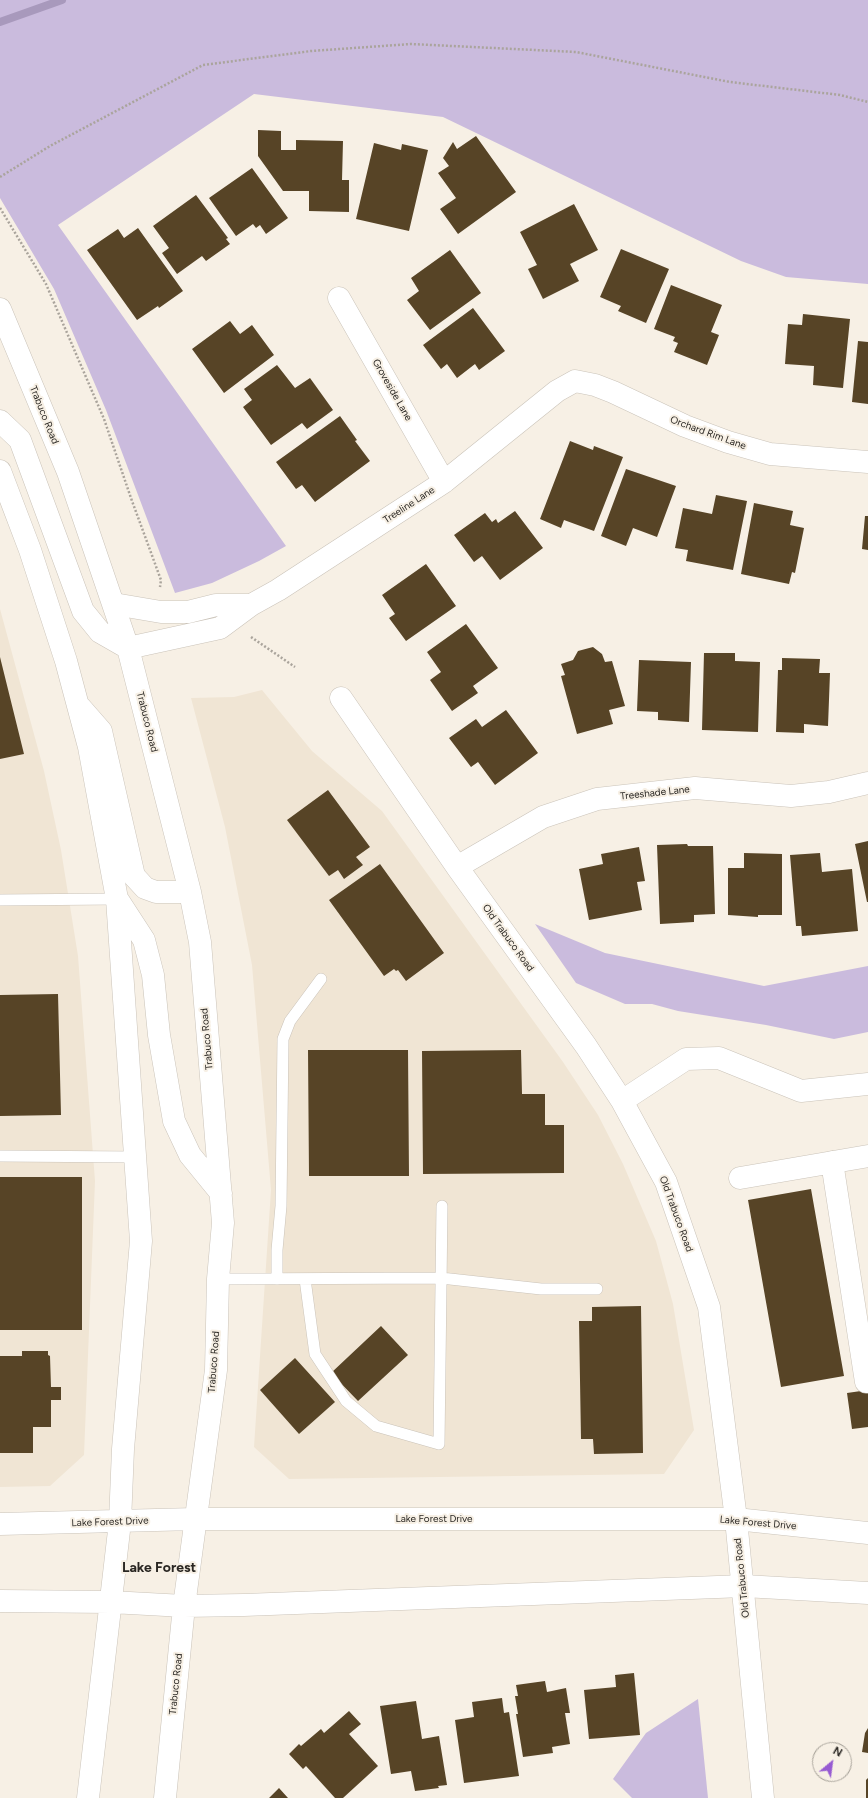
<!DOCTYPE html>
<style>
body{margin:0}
#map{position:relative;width:868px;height:1798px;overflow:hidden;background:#f7f0e5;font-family:Figtree,sans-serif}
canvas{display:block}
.north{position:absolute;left:812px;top:1742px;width:40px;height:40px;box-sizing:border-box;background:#f7f0e5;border:1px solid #a5a097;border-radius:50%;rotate:29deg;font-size:11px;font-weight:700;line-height:16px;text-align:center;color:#2a2723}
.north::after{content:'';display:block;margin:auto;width:14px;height:18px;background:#975bd2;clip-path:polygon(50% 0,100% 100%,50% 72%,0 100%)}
</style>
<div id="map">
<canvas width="868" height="1798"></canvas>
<div class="north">N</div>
</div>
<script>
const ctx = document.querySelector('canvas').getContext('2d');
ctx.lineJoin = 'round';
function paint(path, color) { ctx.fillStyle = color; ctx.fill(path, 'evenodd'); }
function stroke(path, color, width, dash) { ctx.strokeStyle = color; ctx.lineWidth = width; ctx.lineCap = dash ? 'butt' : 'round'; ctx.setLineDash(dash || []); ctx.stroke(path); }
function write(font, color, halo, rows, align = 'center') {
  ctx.font = font + ' Figtree,sans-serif'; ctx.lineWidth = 4; ctx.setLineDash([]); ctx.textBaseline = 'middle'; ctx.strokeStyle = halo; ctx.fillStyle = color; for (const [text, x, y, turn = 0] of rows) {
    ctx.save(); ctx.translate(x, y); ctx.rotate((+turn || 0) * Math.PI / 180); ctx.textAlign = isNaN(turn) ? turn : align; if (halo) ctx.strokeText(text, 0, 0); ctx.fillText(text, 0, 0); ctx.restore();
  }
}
paint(new Path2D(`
 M 0,609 L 44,771 L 61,850 L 78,956 L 95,1181 L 84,1455 L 50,1486 L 0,1487 Z
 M 262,690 L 312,751 L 382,811 L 563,1062 L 598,1115 L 623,1164 L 656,1241 L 673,1304 L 694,1430 L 664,1474 L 289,1479 L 254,1447 L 271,1190 L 252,965 L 225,827 L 191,698 L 234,697 Z`), '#f0e5d4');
paint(new Path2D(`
 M 0,0 L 868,0 L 868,284 L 786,277 L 741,261 L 443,117 L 254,94 L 58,225 L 286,546 L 259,561 L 212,583 L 175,593 L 106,410 L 54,289 L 0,198 Z
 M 535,924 L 605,953 L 764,986 L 868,966 L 868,1032 L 834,1039 L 766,1025 L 678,1011 L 652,1004 L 625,1004 L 576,983 Z
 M 698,1699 L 708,1798 L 632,1798 L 613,1779 L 646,1733 Z`), '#cabbdd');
stroke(new Path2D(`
 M 0,22 L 62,0`), '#a899bc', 8);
paint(new Path2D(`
 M 258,130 L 281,131 L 281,150 L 296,150 L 296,140 L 343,141 L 342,180 L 349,180 L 349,212 L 309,211 L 309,191 L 283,191 L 258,156 Z
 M 476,136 L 516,192 L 458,234 L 440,209 L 456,198 L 438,173 L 449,166 L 443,158 L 453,142 L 457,149 Z
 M 374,143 L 401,150 L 402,144 L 428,150 L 409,231 L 356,219 Z
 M 252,168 L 288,218 L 266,234 L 260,225 L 256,228 L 253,224 L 236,236 L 209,198 Z
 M 196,195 L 228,238 L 226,239 L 230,244 L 206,261 L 202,256 L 177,274 L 162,253 L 169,248 L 153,226 Z
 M 574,204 L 598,250 L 570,264 L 579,281 L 543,299 L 528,269 L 537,265 L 520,232 Z
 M 138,228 L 183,291 L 159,308 L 158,306 L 137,320 L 87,250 L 118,229 L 124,238 Z
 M 621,249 L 669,269 L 646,323 L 618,311 L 621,306 L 600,297 Z
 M 450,250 L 481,293 L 430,330 L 407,300 L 419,291 L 411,278 Z
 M 671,285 L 722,305 L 711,332 L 719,335 L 707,365 L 674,352 L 678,343 L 673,341 L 675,337 L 654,329 Z
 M 473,308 L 505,351 L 479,370 L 475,364 L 457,378 L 447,364 L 441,369 L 423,345 Z
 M 803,314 L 850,319 L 843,388 L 813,385 L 814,366 L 785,364 L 788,324 L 802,325 Z
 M 230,321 L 240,334 L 252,325 L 274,355 L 224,393 L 192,349 Z
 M 858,341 L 868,342 L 868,404 L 852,402 Z
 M 277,365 L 295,388 L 310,378 L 333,410 L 307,429 L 302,423 L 271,445 L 243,407 L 252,400 L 244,389 Z
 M 340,416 L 357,440 L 355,441 L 370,461 L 315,502 L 302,485 L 296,489 L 276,462 Z
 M 570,441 L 593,450 L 594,446 L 623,457 L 594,531 L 564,520 L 561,528 L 540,519 Z
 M 626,469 L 676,486 L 657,537 L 633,528 L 626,546 L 601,536 Z
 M 716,495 L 747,501 L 733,570 L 686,561 L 688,550 L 675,548 L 683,508 L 712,514 Z
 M 754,503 L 793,511 L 790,525 L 804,528 L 795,573 L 792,572 L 789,584 L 741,574 Z
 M 515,511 L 543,548 L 500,580 L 482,556 L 474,562 L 454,535 L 485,513 L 492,522 L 496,519 L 498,523 Z
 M 865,516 L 868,516 L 868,550 L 862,549 Z
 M 426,564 L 456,606 L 406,641 L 389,618 L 395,614 L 382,595 Z
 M 466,624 L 498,668 L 473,686 L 478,693 L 452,711 L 430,680 L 441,672 L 427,652 Z
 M 593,647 L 602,654 L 605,662 L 612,661 L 625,706 L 609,710 L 613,724 L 577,734 L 561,676 L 565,675 L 561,664 L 573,660 L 578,651 Z
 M 704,653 L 735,653 L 735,661 L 760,662 L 758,732 L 702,730 Z
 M 0,657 L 24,754 L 0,759 Z
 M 782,658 L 820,659 L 819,673 L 830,673 L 828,726 L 804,724 L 804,733 L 776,732 L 778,670 L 782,670 Z
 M 639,660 L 691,662 L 689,722 L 658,720 L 658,712 L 637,711 Z
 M 506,710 L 538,753 L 495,785 L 478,762 L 471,767 L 449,738 L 476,719 L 482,727 Z
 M 328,790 L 370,847 L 356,857 L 363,865 L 344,879 L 338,870 L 329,876 L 287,820 Z
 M 868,841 L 868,902 L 867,902 L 855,844 Z
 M 687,844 L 688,846 L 713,846 L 715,914 L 694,915 L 694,922 L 660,924 L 657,845 Z
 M 639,847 L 645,881 L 637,882 L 642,910 L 589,920 L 579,869 L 603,864 L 601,854 Z
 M 744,853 L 782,854 L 782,915 L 758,915 L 758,917 L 728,915 L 728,868 L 744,868 Z
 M 820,853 L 822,872 L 852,869 L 858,931 L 802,936 L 801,926 L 796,926 L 790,855 Z
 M 380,864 L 444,953 L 406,981 L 398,970 L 396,971 L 394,969 L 384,976 L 329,900 Z
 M 58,994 L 61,1115 L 0,1116 L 0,995 Z
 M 308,1050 L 408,1050 L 409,1176 L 309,1176 Z
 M 521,1050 L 522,1094 L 545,1094 L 545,1125 L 564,1125 L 564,1173 L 423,1174 L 422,1051 Z
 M 0,1177 L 82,1177 L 82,1330 L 0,1330 Z
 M 811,1189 L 844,1376 L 781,1387 L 748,1200 Z
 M 641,1306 L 643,1453 L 594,1454 L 593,1439 L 581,1439 L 579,1321 L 592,1321 L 592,1307 Z
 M 381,1326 L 408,1355 L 358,1401 L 331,1373 Z
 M 22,1351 L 48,1351 L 48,1355 L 50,1356 L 51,1387 L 61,1387 L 61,1400 L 51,1400 L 51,1427 L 33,1427 L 33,1453 L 0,1453 L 0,1356 L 22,1356 Z
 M 295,1358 L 335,1402 L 299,1434 L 260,1390 Z
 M 868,1390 L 868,1427 L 852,1429 L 847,1393 Z
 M 634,1673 L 640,1735 L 589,1739 L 584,1690 L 616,1687 L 615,1675 Z
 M 545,1681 L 547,1692 L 566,1688 L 570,1713 L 565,1713 L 570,1744 L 552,1747 L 553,1753 L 523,1757 L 516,1714 L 518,1714 L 515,1696 L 518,1696 L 516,1685 Z
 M 502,1698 L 504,1713 L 509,1712 L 519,1776 L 464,1783 L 455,1720 L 474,1717 L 472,1702 Z
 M 416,1701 L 422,1739 L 439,1736 L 447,1785 L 438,1786 L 439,1788 L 415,1791 L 411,1771 L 391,1774 L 380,1706 Z
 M 349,1711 L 361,1724 L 349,1734 L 378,1766 L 343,1798 L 335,1798 L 306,1766 L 303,1769 L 289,1754 L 299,1744 L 301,1746 L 321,1729 L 324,1733 Z
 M 868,1728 L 868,1753 L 862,1752 L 865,1733 Z
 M 868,1778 L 868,1798 L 866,1798 L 866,1780 Z
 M 279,1788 L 288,1798 L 269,1798 Z`), '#574426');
const lane = new Path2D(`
 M 0,900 L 117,899
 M 0,1156 L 135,1157
 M 218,1279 L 441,1278 L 541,1289 L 597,1289
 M 277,1279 L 277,1250 L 281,1206 L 283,1039 L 290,1021 L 321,979
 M 305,1279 L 315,1354 L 346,1401 L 376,1426 L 439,1444 L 442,1206`);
const street = new Path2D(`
 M 339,298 L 444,482
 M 114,604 L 161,612 L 188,612 L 216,605 L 251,605
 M 128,648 L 220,628 L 251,605 L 278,590 L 444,482 L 557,391 L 575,381 L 595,385 L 613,392 L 685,426 L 728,442 L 770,454 L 868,462
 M 341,698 L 457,867 L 586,1046 L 622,1101 L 666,1182 L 709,1307 L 736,1519 L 763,1798
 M 457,867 L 543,817 L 597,799 L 695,788 L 791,796 L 829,792 L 868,783
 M 622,1101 L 686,1059 L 719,1058 L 801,1091 L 868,1084
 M 832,1162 L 866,1382 L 868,1382
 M 740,1178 L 868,1156`);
const primary = new Path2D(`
 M 0,309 L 68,472 L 128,648 L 190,892 L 200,942 L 223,1223 L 218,1279 L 216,1370 L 184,1606 L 165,1798
 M 0,421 L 20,440 L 83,611 L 100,632 L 128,648
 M 0,471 L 30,550 L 66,661 L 89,747 L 117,899 L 141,1241 L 123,1449 L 120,1522 L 88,1798
 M 80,707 L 101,731 L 134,876 L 145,888 L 156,892 L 190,892
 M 118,900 L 144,940 L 153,975 L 159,1035 L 174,1121 L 190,1155 L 221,1193
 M 0,1524 L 195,1519 L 736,1519 L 868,1533
 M 0,1601 L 111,1602 L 184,1606 L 244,1605 L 744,1586 L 868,1593`);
stroke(lane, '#cac3b9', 12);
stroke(street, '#cac3b9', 23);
stroke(primary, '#cac3b9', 23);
stroke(new Path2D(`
 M 0,177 L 50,146 L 203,65 L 311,51 L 411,44 L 576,52 L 730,82 L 840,95 L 868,102
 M 0,208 L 46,284 L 104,419 L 132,501 L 161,580 L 160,587
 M 251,637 L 295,667`), '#aaa49c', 2.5, [2, 2]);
stroke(lane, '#fff', 11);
stroke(street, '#fff', 22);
stroke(primary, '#fff', 22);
write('10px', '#2a2723', '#f7f0e5', [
 ["Groveside Lane",392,390,60],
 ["Trabuco Road",44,415,68],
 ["Orchard Rim Lane",708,433,20],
 ["Treeline Lane",409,505,-33],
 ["Trabuco Road",147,722,76],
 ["Treeshade Lane",655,793,-6],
 ["Old Trabuco Road",508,938,54],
 ["Trabuco Road",207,1039,-95],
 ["Old Trabuco Road",676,1214,70],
 ["Trabuco Road",214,1362,-86],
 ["Lake Forest Drive",434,1519],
 ["Lake Forest Drive",110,1522,-2],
 ["Lake Forest Drive",758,1523,5],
 ["Old Trabuco Road",742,1578,-96],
 ["Trabuco Road",176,1684,-84]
]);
write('bold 14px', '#2a2723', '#f7f0e5', [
 ["Lake Forest",159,1568]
]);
</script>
